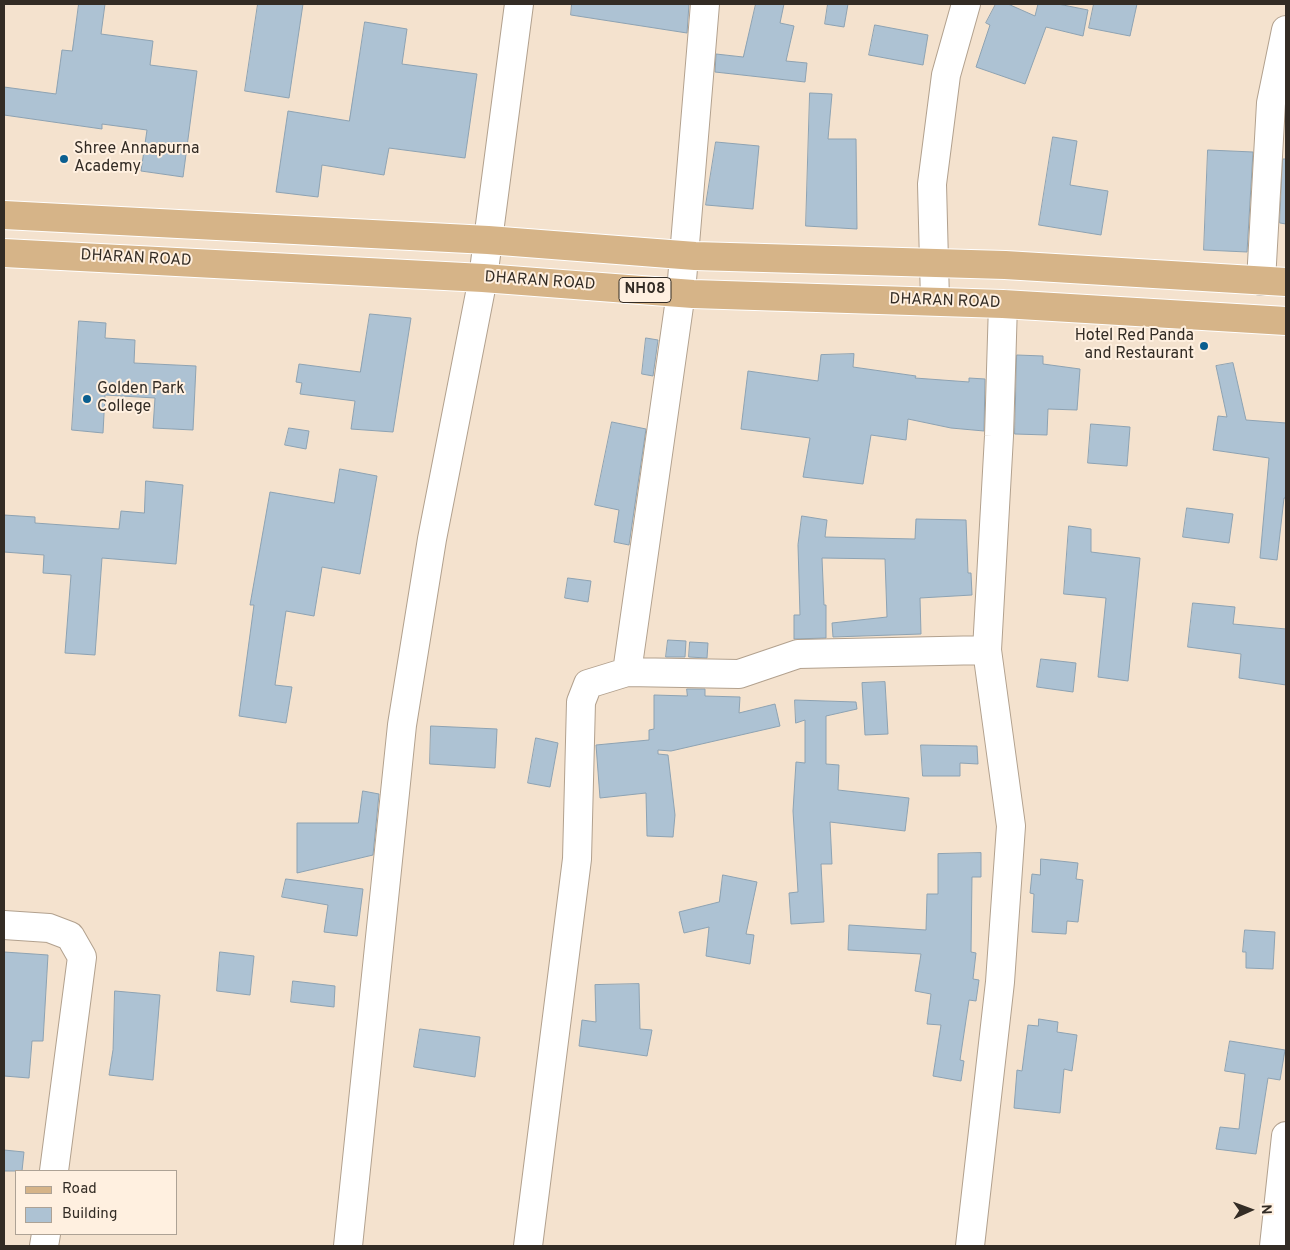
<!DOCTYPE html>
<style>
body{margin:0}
#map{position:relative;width:1290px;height:1250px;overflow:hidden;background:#f4e2ce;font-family:Overpass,sans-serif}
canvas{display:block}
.frame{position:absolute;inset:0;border:5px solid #332c25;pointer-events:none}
.legend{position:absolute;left:15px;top:1170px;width:162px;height:65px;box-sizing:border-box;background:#fff0e0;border:1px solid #ada295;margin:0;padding:6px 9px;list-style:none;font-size:15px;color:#332c25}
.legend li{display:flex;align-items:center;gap:10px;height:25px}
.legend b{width:25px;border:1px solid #ada295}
.north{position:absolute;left:1225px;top:1185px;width:50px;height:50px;-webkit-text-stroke:4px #fff0e0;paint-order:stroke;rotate:88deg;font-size:14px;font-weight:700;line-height:20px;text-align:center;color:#332c25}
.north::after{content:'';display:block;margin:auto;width:18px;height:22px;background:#332c25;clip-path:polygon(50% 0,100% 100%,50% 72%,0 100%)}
</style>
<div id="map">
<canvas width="1290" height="1250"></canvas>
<div class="frame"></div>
<ul class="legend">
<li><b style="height:6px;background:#d6b488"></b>Road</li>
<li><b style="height:14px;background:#adc2d3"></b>Building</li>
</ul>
<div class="north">N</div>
</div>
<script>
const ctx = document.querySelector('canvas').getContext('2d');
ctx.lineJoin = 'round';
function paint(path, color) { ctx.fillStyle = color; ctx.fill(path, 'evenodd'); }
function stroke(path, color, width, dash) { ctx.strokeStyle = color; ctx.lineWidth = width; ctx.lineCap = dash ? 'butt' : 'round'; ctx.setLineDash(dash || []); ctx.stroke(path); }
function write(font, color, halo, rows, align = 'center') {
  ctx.font = font + ' Overpass,sans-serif'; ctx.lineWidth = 4; ctx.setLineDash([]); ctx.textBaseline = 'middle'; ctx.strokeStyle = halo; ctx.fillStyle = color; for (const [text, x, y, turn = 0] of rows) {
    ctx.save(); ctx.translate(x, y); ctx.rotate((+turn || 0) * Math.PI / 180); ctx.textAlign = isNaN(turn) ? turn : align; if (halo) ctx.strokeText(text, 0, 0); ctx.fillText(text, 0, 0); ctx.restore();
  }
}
const building = new Path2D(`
 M 79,4 L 105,4 L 101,34 L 153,41 L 150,65 L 197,71 L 183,177 L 141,171 L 147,130 L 102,124 L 102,129 L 4,115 L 4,87 L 56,94 L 62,50 L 72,51 Z
 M 258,4 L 303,4 L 289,98 L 245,91 Z
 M 572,4 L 689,4 L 687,33 L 571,15 Z
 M 756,4 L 784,4 L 780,23 L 794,26 L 786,61 L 807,63 L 805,82 L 715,72 L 716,54 L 743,57 Z
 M 828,4 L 848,4 L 844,27 L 825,24 Z
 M 996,4 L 1008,4 L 1035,16 L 1038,4 L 1058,4 L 1088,10 L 1083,36 L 1046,27 L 1025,84 L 976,67 L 990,25 L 986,23 Z
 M 1094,4 L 1137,4 L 1130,36 L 1089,28 Z
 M 365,22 L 407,29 L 402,64 L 477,74 L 465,158 L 389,148 L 384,175 L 322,165 L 318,197 L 276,192 L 288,111 L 349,121 Z
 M 875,25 L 928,35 L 923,65 L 869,55 Z
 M 810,93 L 832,94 L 828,139 L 856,139 L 857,229 L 806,226 Z
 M 1053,137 L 1077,141 L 1070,185 L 1108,191 L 1101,235 L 1039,225 Z
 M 716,142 L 759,146 L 753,209 L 706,205 Z
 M 1208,150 L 1253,152 L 1247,252 L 1204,250 Z
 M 1283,159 L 1286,159 L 1286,224 L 1280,223 Z
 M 370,314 L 411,318 L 393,432 L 351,429 L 355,401 L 300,394 L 302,383 L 296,382 L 299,364 L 360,372 Z
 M 79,321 L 106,323 L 105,338 L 135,340 L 134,363 L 196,366 L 193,430 L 153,428 L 155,398 L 105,395 L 103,433 L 72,430 Z
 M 646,338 L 658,340 L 653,376 L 642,374 Z
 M 854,354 L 853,367 L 916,376 L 915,378 L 969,382 L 969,378 L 985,379 L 984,431 L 951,428 L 908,419 L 906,440 L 871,435 L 863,484 L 803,477 L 810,438 L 741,429 L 748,371 L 818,381 L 821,355 Z
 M 1017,355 L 1043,356 L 1043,364 L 1080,369 L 1077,410 L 1048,409 L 1047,435 L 1015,434 Z
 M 1233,363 L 1246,420 L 1286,423 L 1286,498 L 1284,498 L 1277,560 L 1260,558 L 1269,458 L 1213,450 L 1218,416 L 1227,417 L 1216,366 Z
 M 612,422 L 646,429 L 629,545 L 614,542 L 619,510 L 595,505 Z
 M 1091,424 L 1130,427 L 1127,466 L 1088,463 Z
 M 289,428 L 309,431 L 306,449 L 285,445 Z
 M 340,469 L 377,476 L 360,574 L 322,567 L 314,616 L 286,611 L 275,685 L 292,687 L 286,723 L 239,716 L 254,605 L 250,605 L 270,492 L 334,503 Z
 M 146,481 L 183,485 L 176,564 L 102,558 L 95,655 L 65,653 L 71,575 L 43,573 L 44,555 L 4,552 L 4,515 L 35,517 L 35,523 L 119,529 L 121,511 L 144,513 Z
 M 1187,508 L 1233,514 L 1229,543 L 1183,537 Z
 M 802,516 L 827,520 L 825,537 L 915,539 L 916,519 L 966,520 L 968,573 L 971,573 L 972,595 L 920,598 L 921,634 L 833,637 L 832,623 L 887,617 L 885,559 L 822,558 L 824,605 L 826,605 L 826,638 L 794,639 L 794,615 L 800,615 L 798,545 Z
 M 1069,526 L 1091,529 L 1091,552 L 1140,558 L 1128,681 L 1098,677 L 1106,598 L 1064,594 Z
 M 568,578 L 591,581 L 588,602 L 565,598 Z
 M 1193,603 L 1235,607 L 1233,624 L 1286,629 L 1286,685 L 1239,678 L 1241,654 L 1188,647 Z
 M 668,640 L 686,641 L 685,657 L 666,657 Z
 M 690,642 L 708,643 L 707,658 L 689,657 Z
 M 1041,659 L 1076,663 L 1073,692 L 1037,687 Z
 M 885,682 L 888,734 L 865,735 L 862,683 Z
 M 687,689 L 705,689 L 705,696 L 740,697 L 739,713 L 775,704 L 780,726 L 671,751 L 658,750 L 658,754 L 668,755 L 675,815 L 673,837 L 647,836 L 646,793 L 600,798 L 596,745 L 649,740 L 649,730 L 654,729 L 654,695 L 687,696 Z
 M 795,700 L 856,702 L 857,709 L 826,716 L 826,764 L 839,765 L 838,790 L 909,798 L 905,831 L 830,822 L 832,864 L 821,864 L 824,922 L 791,924 L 789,893 L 798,892 L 793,811 L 796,762 L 805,763 L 805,720 L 796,723 Z
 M 431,726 L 497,729 L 495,768 L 430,764 Z
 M 536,738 L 558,743 L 550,787 L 528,783 Z
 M 921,745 L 977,746 L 978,764 L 960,763 L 960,776 L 923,776 Z
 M 363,791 L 379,794 L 373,855 L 297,873 L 297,823 L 358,823 Z
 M 981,853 L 981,877 L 972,877 L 971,952 L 976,953 L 973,979 L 979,980 L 976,1001 L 969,1000 L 960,1060 L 964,1061 L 961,1081 L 933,1076 L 941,1025 L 927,1024 L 931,994 L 915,991 L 921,954 L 848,950 L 849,925 L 926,930 L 927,894 L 938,894 L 938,854 Z
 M 1041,859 L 1078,863 L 1076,879 L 1083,880 L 1078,922 L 1067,921 L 1066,934 L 1032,932 L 1034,894 L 1030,893 L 1032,874 L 1040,875 Z
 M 723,875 L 757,882 L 746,934 L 754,935 L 750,964 L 706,956 L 709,927 L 684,933 L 679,912 L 719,902 Z
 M 286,879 L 363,889 L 357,936 L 324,932 L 328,905 L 282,897 Z
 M 1245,930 L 1275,932 L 1273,969 L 1246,968 L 1246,952 L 1243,952 Z
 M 4,952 L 48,955 L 43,1041 L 32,1041 L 29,1078 L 4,1076 Z
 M 220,952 L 254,956 L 250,995 L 217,991 Z
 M 293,981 L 335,986 L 334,1007 L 291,1002 Z
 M 639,984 L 640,1029 L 652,1030 L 647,1056 L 579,1046 L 582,1020 L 596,1022 L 595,985 Z
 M 115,991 L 160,995 L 153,1080 L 109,1075 L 113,1050 Z
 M 1039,1019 L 1058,1022 L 1057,1032 L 1077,1035 L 1072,1071 L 1064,1069 L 1060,1113 L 1014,1108 L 1017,1070 L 1022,1071 L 1028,1025 L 1038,1026 Z
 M 420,1029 L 480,1037 L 475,1077 L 414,1067 Z
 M 1230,1041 L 1285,1050 L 1280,1080 L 1268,1078 L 1256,1154 L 1216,1149 L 1220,1127 L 1239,1129 L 1245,1074 L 1225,1071 Z
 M 4,1150 L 24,1152 L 22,1171 L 4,1171 Z`);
paint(building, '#adc2d3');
stroke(building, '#8da2b2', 1);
const minor = new Path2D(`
 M 1261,281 L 1271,103 L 1286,30
 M 935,301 L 932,184 L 946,75 L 966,4
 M 627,672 L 681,292 L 705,4
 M 4,925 L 49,928 L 70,936 L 82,957 L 54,1171
 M 44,1246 L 46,1234
 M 348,1246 L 402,725 L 432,539 L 483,278 L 519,4
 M 528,1246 L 577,859 L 581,702 L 588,684 L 627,672 L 739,674 L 798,654 L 987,650
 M 970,1246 L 1000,982 L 1011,826 L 987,650 L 999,436 L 1003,304
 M 1274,1246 L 1286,1136`);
const major = new Path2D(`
 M 4,215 L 488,240 L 695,256 L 1005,265 L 1286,282
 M 4,253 L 483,278 L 693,294 L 1003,304 L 1286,321`);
stroke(minor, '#b2a18e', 30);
stroke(major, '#fff', 30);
stroke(minor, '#fff', 28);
stroke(major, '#d6b488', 28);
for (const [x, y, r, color] of [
 [64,159,5,"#0b5f90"],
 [1204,346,5,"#0b5f90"],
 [87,399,5,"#0b5f90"]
]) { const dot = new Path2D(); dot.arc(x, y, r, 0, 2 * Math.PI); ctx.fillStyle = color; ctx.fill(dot); stroke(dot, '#fff0e0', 2); }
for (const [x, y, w] of [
 [645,290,52]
]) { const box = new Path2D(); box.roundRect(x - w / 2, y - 12.5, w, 25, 4); ctx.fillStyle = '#fff0e0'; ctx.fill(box); stroke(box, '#332c25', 1); }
write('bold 15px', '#332c25', null, [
 ["NH08",645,290]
]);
write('16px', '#332c25', '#fff0e0', [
 ["Shree Annapurna",74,150],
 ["Academy",74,168],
 ["Hotel Red Panda",1194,337,"right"],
 ["and Restaurant",1194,355,"right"],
 ["Golden Park",97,390],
 ["College",97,408]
], 'left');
write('16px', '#332c25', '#fff0e0', [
 ["DHARAN ROAD",136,259,3],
 ["DHARAN ROAD",540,282,4],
 ["DHARAN ROAD",945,302,2]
]);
</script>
